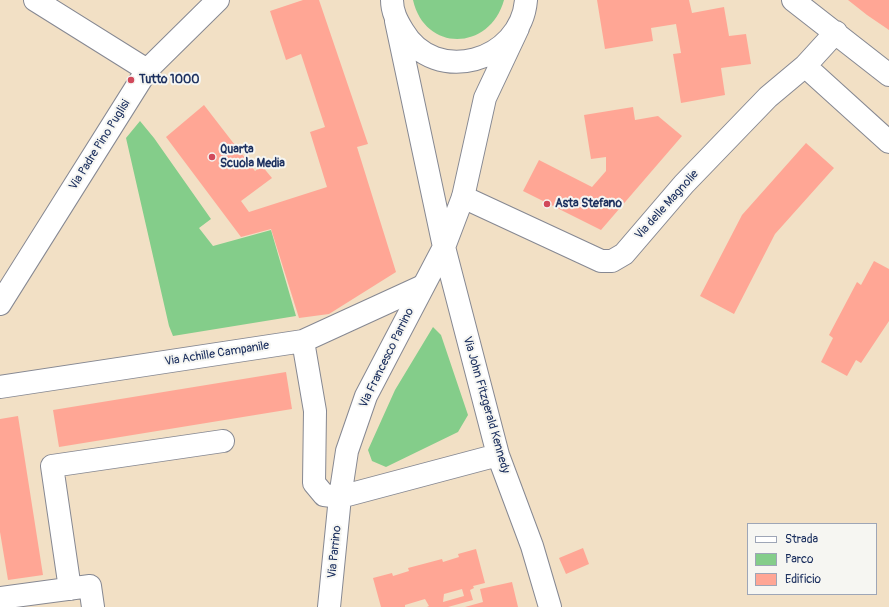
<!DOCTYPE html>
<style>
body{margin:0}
#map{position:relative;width:889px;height:607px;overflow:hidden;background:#f2e0c5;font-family:Pangolin,sans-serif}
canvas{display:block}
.legend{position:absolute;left:747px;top:523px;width:130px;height:72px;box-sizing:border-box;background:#f6f6f2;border:1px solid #9ea6b7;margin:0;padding:5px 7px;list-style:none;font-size:12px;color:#1b2f5e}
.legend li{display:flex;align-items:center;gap:8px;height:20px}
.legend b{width:20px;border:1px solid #9ea6b7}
</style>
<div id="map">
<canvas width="889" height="607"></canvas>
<ul class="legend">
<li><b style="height:5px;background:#fff"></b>Strada</li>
<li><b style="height:11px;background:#84cd8a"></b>Parco</li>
<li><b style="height:11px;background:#ffa695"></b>Edificio</li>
</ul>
</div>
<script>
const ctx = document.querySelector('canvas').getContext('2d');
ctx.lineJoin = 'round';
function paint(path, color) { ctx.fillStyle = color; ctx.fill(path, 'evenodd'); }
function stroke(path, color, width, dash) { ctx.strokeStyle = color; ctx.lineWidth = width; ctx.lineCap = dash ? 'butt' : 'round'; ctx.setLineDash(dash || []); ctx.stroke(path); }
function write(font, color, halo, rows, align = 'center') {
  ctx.font = font + ' Pangolin,sans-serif'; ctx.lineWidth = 4; ctx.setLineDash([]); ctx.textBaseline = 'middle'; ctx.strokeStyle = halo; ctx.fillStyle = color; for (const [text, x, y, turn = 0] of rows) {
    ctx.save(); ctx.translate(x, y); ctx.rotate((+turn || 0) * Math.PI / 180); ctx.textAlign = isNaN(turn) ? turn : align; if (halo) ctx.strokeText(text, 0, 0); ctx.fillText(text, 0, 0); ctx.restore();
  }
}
paint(new Path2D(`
 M 413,0 L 504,0 C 490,51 425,53 413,0 Z
 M 140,121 L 154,138 L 211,219 L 199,228 L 213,246 L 271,230 L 296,316 L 173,336 L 169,326 L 126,138 Z
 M 433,327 L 441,335 L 468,415 L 458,432 L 386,467 L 372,461 L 368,450 L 395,390 Z`), '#84cd8a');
paint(new Path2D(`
 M 303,0 L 319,0 L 368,144 L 357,147 L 396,272 L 329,314 L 299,318 L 271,229 L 241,237 L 166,137 L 204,105 L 255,171 L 262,166 L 272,178 L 241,201 L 249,212 L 327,187 L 310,132 L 325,127 L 301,54 L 286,60 L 270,11 Z
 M 597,0 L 689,0 L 692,13 L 724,7 L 729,36 L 746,34 L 751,64 L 721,68 L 725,95 L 681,103 L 673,54 L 681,53 L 676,24 L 651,28 L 653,41 L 605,49 Z
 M 848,0 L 889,0 L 889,30 L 867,15 Z
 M 633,107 L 635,120 L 658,116 L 682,136 L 601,230 L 523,191 L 539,160 L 592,187 L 606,171 L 606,157 L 591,159 L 584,115 Z
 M 806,143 L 834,168 L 775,234 L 734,314 L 700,296 L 742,215 Z
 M 874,261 L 889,269 L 889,321 L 861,363 L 856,360 L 847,376 L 821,362 L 833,338 L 829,335 L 857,282 L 861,285 Z
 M 286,372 L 292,409 L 59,447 L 53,410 Z
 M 18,416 L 43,575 L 8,580 L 0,532 L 0,419 Z
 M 583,548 L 589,564 L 566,574 L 559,558 Z
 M 476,549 L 485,583 L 473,586 L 474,588 L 470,590 L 473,600 L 448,607 L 427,607 L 429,606 L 425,599 L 405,605 L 405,607 L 381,607 L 373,578 L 392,573 L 393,576 L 409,571 L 408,568 L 442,559 L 443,562 L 459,557 L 458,554 ZM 462,589 L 464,596 L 443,602 L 444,594 Z
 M 512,582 L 518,607 L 465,607 L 483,602 L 480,589 Z`), '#ffa695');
const minor = new Path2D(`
 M 35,0 L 147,70
 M 793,0 L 889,75
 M 805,66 L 889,142
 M 463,197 L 601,261 L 612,261 L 624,254 L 684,184 L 768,97 L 805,66 L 836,32
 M 0,304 L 147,70 L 218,0
 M 303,341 L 315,411 L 314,483 L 324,495 L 340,497
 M 0,387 L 303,341 L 423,286
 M 70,589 L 52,466 L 223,441
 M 0,598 L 90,586 L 93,607`);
const tertiary = new Path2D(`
 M 392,0 C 392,12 397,21 403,31 C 435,86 521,62 526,0
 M 396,21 L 444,247 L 498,455 L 532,546 L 550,607
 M 340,497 L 498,455
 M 329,607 L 340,497 L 347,451 L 366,396 L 444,247 L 463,197 L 485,98 L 518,28`);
stroke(minor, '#868892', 24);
stroke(tertiary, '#868892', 24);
stroke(minor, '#fff', 22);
stroke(tertiary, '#fff', 22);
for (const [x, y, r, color] of [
 [131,80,4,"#d1495b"],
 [212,157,4,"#d1495b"],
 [547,204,4,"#d1495b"]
]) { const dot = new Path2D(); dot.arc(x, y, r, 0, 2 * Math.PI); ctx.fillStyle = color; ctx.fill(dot); stroke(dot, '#f6f6f2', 1.5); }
write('bold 12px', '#1b2f5e', '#f6f6f2', [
 ["Tutto 1000",139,80],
 ["Quarta",220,150],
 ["Scuola Media",220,164],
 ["Asta Stefano",555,204]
], 'left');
write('12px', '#1b2f5e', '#f6f6f2', [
 ["Via Padre Pino Puglisi",100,145,-58],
 ["Via delle Magnolie",667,205,-48],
 ["Via Achille Campanile",217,354,-9],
 ["Via Francesco Parrino",387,358,-64],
 ["Via John Fitzgerald Kennedy",486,405,74],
 ["Via Parrino",335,552,-84]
]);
</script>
